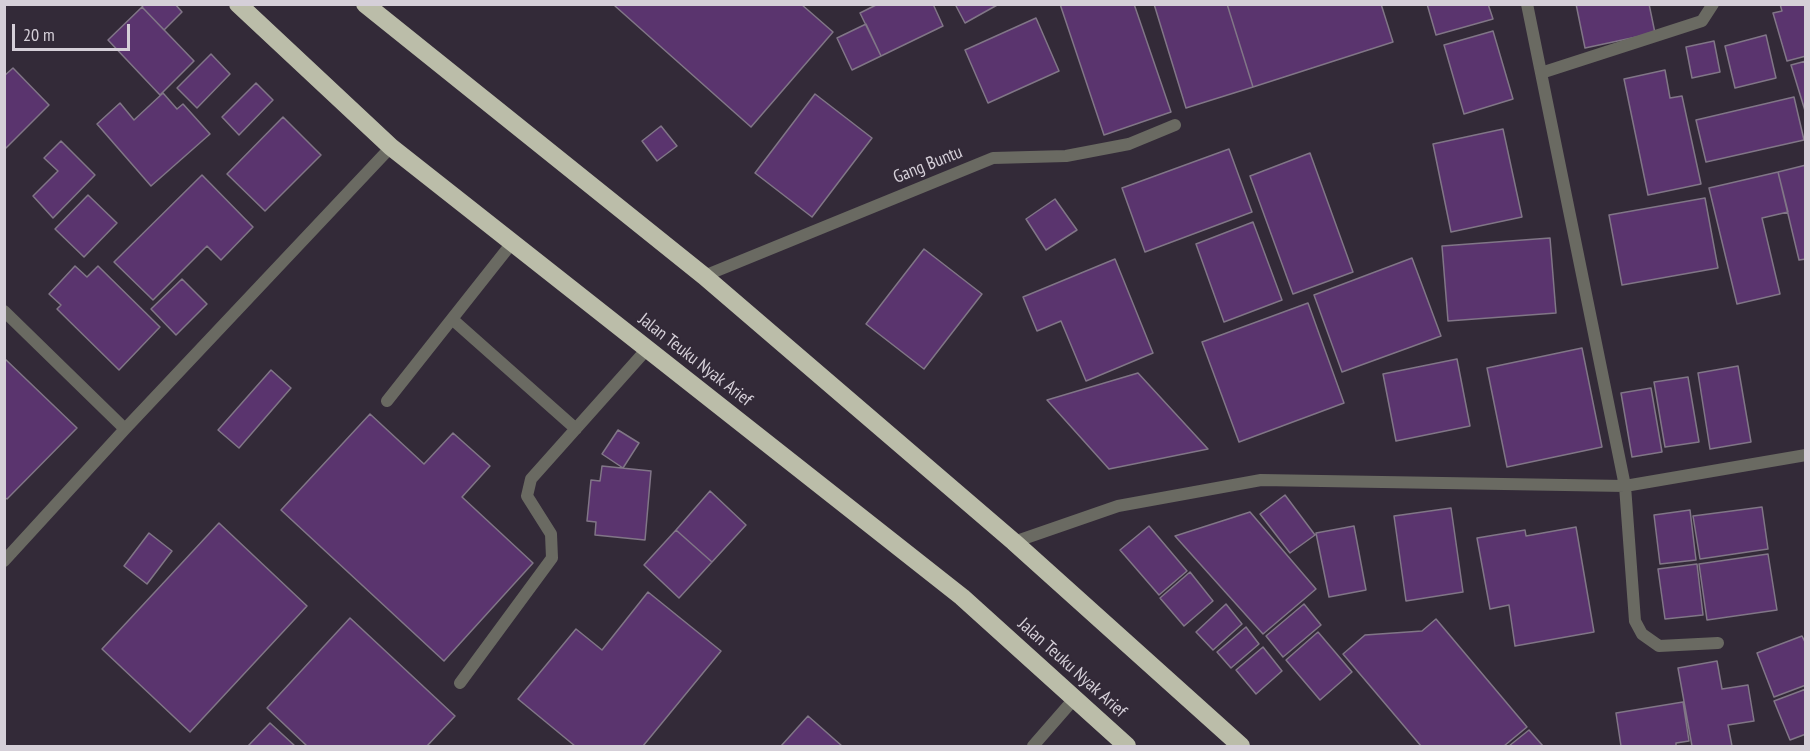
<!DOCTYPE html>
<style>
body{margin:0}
#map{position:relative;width:1810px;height:751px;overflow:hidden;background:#332a38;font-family:"PT Sans Narrow",sans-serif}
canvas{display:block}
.frame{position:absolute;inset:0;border:6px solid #d5cfd8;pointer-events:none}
.scale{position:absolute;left:12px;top:24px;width:118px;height:27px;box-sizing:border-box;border:3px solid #d5cfd8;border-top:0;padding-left:8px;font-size:18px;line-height:21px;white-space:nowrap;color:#d5cfd8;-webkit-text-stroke:4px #332a38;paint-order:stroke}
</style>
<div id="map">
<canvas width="1810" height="751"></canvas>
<div class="frame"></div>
<div class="scale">20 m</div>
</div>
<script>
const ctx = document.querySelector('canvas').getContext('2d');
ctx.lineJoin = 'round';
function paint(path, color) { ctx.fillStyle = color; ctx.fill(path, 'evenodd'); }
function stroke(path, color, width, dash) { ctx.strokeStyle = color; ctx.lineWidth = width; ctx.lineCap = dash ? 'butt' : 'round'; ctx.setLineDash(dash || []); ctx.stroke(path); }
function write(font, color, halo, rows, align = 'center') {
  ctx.font = font + ' "PT Sans Narrow",sans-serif'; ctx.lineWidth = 4.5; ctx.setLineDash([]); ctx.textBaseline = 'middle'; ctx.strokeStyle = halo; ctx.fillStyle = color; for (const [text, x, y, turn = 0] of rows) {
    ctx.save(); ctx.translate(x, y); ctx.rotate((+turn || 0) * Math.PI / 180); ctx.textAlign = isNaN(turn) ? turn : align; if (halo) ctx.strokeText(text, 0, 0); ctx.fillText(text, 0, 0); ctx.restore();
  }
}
const building = new Path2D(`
 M 144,4 L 175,4 L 182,12 L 164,30 L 142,7 Z
 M 616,4 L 801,4 L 833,32 L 751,127 L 615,6 Z
 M 878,4 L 933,4 L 943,26 L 881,56 L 860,13 Z
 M 955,4 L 999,4 L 965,23 Z
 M 1060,4 L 1134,4 L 1171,112 L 1104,135 Z
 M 1154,4 L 1227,4 L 1253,87 L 1186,108 Z
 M 1227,4 L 1381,4 L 1393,42 L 1253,87 Z
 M 1427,4 L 1488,4 L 1493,19 L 1436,35 Z
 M 1576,4 L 1649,4 L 1655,33 L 1585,48 Z
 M 1780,4 L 1806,4 L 1806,56 L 1787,61 L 1773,13 L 1782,11 Z
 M 142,7 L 194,61 L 160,95 L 108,40 Z
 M 1036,18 L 1059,71 L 988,103 L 965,50 Z
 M 866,24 L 881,56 L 852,70 L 837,38 Z
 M 1493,31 L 1513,99 L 1464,114 L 1444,45 Z
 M 1766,35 L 1776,78 L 1735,88 L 1725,46 Z
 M 1714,41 L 1720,72 L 1692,78 L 1686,47 Z
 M 211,54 L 230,74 L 197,108 L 177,88 Z
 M 1806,61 L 1806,114 L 1791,65 Z
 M 13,68 L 49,105 L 4,150 L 4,76 Z
 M 1665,70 L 1670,98 L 1682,96 L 1701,184 L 1648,195 L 1624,79 Z
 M 256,83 L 273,100 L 239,135 L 222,117 Z
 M 163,93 L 177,109 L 183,104 L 210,134 L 151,186 L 97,124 L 120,103 L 134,120 Z
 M 815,94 L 872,138 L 812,217 L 755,173 Z
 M 1794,97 L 1804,140 L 1706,162 L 1696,120 Z
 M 283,117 L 321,155 L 265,211 L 227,174 Z
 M 661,126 L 677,146 L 657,161 L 642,141 Z
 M 1503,129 L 1522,217 L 1451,232 L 1433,144 Z
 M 61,141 L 95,175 L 53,218 L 33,196 L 58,171 L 44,158 Z
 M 1229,149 L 1252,212 L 1145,252 L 1122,188 Z
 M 1310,153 L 1353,272 L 1293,294 L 1250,176 Z
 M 1806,165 L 1806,259 L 1799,260 L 1778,172 Z
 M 1778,172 L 1788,212 L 1762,218 L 1780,294 L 1737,304 L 1709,188 Z
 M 202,175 L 253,227 L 221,260 L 207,246 L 153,300 L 114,262 Z
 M 88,195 L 117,223 L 84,257 L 55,229 Z
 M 1705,198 L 1718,268 L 1622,285 L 1609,215 Z
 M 1055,199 L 1077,230 L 1046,250 L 1026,219 Z
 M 1253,222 L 1282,300 L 1224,322 L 1196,244 Z
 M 1550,238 L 1556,313 L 1448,321 L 1442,246 Z
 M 924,249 L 982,294 L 924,369 L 866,324 Z
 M 1412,258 L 1441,336 L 1342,372 L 1314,295 Z
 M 1115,259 L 1153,353 L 1086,381 L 1061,321 L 1037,331 L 1023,297 Z
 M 75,266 L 87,277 L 98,266 L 160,327 L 119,370 L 57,309 L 61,305 L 49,294 Z
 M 182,279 L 207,304 L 176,335 L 151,309 Z
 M 1308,303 L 1344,403 L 1239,442 L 1202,342 Z
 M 1582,348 L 1602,447 L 1507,467 L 1487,368 Z
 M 4,358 L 77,428 L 7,499 L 4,497 Z
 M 1457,359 L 1470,426 L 1396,441 L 1383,374 Z
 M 1738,366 L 1751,442 L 1710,449 L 1698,373 Z
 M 271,370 L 291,388 L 239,448 L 218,430 Z
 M 1138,373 L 1208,449 L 1109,469 L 1047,400 Z
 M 1688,377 L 1699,442 L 1665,447 L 1654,382 Z
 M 1651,388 L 1662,452 L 1632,457 L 1621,393 Z
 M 370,414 L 424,464 L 453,433 L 490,466 L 462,497 L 533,563 L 444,661 L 281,510 Z
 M 618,430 L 639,443 L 623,468 L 602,454 Z
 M 602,466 L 651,471 L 645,540 L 595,535 L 596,522 L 587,521 L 591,480 L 600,481 Z
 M 710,491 L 746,525 L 712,562 L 676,530 Z
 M 1285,495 L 1315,535 L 1290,553 L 1260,514 Z
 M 1762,507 L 1768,549 L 1700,559 L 1693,516 Z
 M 1451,508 L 1463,592 L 1406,601 L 1394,516 Z
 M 1690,510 L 1696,560 L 1660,564 L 1654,515 Z
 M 1250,512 L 1316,589 L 1263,634 L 1175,536 Z
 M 219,523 L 307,606 L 190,732 L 102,649 Z
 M 1149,526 L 1187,571 L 1159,595 L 1120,550 Z
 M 1354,526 L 1366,590 L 1329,597 L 1316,533 Z
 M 1576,527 L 1594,632 L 1515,646 L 1509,605 L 1490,609 L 1477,538 L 1525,530 L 1526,536 Z
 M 676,530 L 712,562 L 679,598 L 644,565 Z
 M 149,533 L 172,551 L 147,584 L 124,566 Z
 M 1768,554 L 1777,610 L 1707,620 L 1699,564 Z
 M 1697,564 L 1703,615 L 1665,619 L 1658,569 Z
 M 1190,572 L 1213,601 L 1184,626 L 1160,598 Z
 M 648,592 L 721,651 L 643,746 L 575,746 L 518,699 L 576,629 L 602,650 Z
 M 1226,604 L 1242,624 L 1213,650 L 1196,632 Z
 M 1304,604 L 1321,625 L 1283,657 L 1266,636 Z
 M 350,618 L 455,716 L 427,746 L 307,746 L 267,708 Z
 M 1436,619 L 1527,727 L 1504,746 L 1421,746 L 1343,654 L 1365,635 L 1422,631 Z
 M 1246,627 L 1259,644 L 1231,668 L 1217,652 Z
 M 1318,632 L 1352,672 L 1320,700 L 1286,660 Z
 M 1802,636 L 1806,644 L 1806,685 L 1774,697 L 1757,653 Z
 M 1263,647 L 1282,671 L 1256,694 L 1236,670 Z
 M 1717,661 L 1722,689 L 1748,685 L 1754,721 L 1728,725 L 1732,746 L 1692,746 L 1678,668 Z
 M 1806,689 L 1806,734 L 1790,740 L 1774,701 Z
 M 1683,702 L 1689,741 L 1676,743 L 1676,746 L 1621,746 L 1616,713 Z
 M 808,716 L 842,746 L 781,746 Z
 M 270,723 L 295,746 L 248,746 Z
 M 1529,730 L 1543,746 L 1509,746 Z`);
paint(building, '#5a346e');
stroke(building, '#817687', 1.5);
stroke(new Path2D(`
 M 452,319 L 576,429
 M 387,401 L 512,243
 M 460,683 L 552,558 L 551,534 L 527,496 L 531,479 L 647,349
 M 1033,746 L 1074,699`), '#6a6a62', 12);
stroke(new Path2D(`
 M 1527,4 L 1625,486 L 1635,621 L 1642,634 L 1659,646 L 1718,643
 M 1541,73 L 1702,21 L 1713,4
 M 704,276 L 993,158 L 1066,156 L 1129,144 L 1175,125
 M 4,311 L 125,429
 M 1014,542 L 1118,506 L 1261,480 L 1625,486 L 1806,455
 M 4,561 L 125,429 L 391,147`), '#6a6a62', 12);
stroke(new Path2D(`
 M 238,4 L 391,147 L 962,597 L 1127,746
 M 365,4 L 704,276 L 1014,542 L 1241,746`), '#bbbda9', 18);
write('18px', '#d5cfd8', '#332a38', [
 ["Gang Buntu",928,165,-22],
 ["Jalan Teuku Nyak Arief",695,360,38],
 ["Jalan Teuku Nyak Arief",1072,668,42]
]);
</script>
